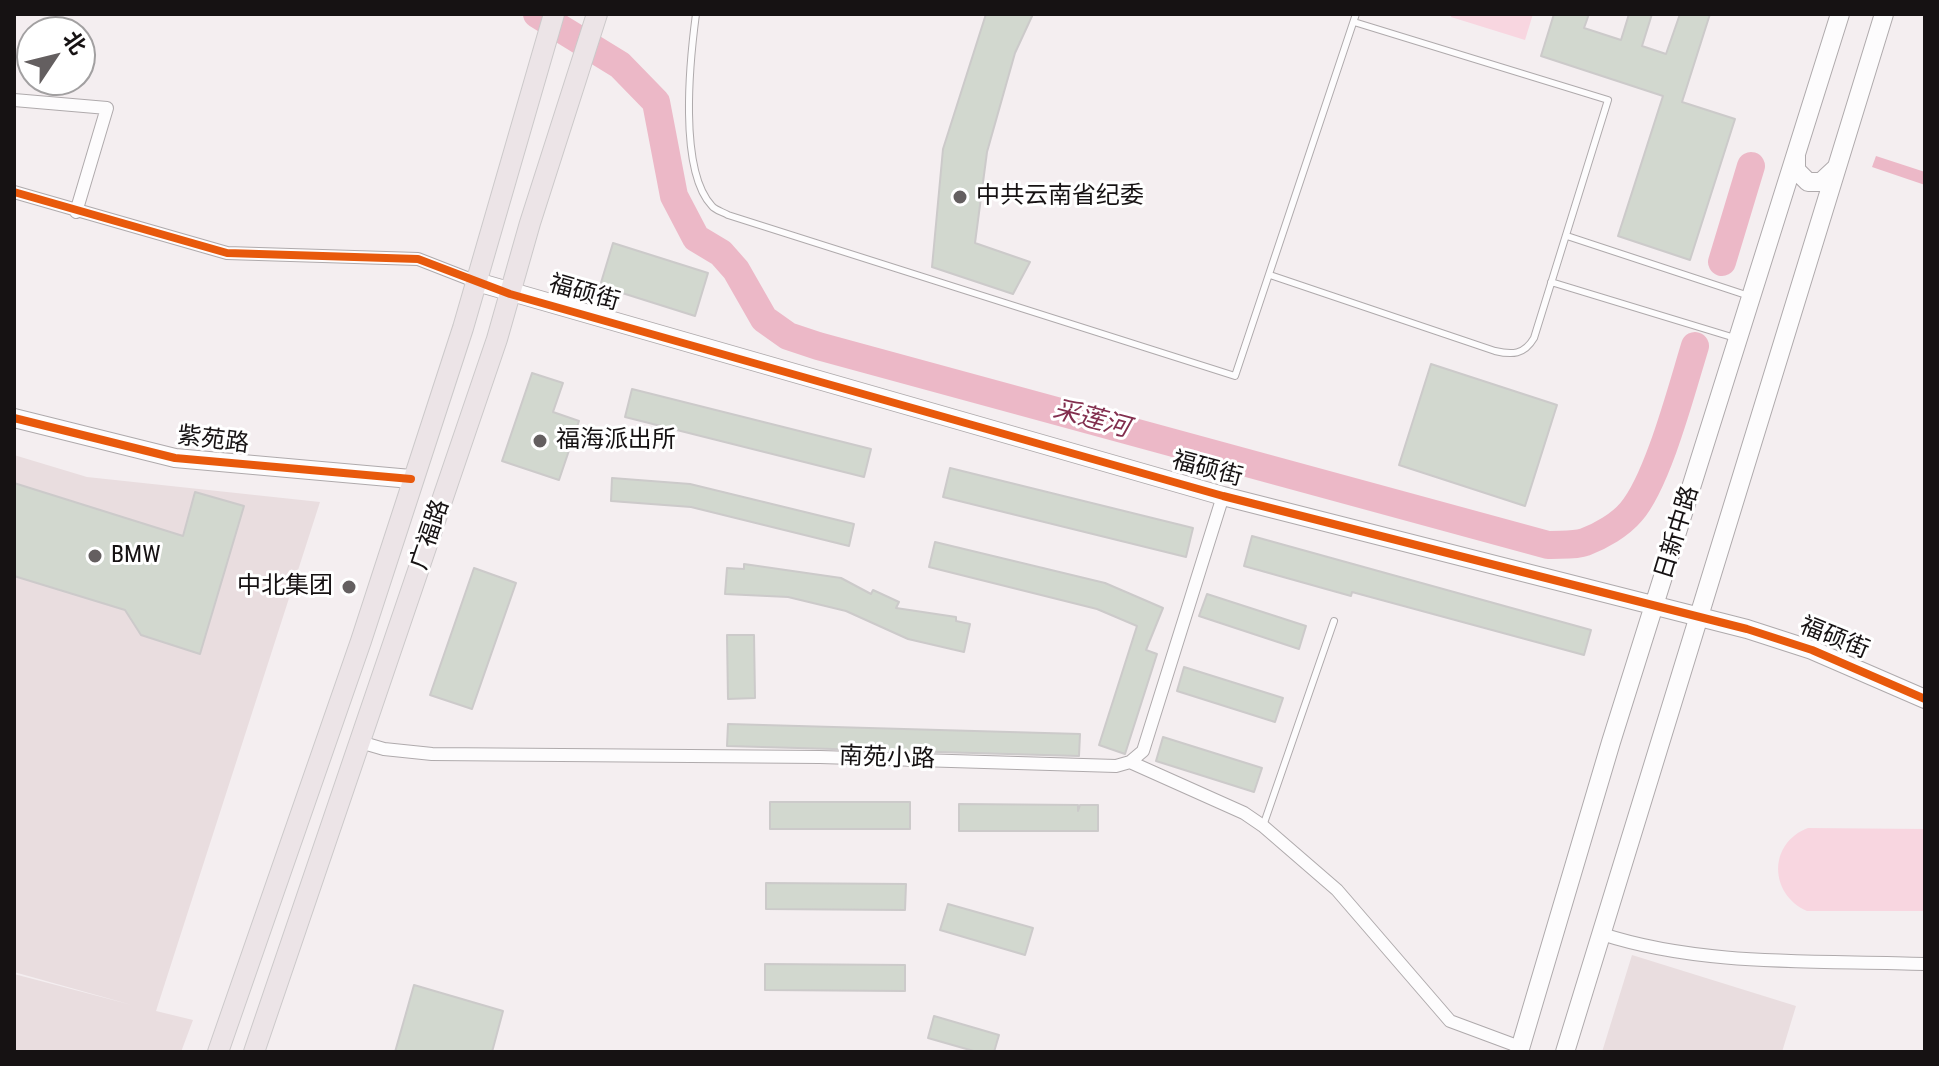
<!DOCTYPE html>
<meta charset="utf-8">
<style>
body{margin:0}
#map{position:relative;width:1939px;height:1066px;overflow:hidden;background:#f4eef0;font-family:"Roboto Condensed","Noto Sans SC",sans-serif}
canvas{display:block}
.frame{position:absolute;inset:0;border:16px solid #161213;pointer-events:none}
.north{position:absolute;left:16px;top:16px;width:80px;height:80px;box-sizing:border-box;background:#fff;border:2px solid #a2a0a1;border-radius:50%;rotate:55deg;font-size:22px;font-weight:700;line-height:32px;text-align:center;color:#161213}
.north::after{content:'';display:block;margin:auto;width:28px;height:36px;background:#645f60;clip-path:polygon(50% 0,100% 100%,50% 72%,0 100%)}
</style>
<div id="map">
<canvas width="1939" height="1066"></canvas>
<div class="frame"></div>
<div class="north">北</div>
</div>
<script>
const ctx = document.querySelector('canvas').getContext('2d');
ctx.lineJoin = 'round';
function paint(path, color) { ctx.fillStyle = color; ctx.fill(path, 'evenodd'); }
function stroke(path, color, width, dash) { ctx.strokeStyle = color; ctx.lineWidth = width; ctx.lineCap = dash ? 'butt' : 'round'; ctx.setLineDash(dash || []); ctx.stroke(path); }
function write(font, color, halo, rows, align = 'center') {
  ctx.font = font + ' "Roboto Condensed","Noto Sans SC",sans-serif'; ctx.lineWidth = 6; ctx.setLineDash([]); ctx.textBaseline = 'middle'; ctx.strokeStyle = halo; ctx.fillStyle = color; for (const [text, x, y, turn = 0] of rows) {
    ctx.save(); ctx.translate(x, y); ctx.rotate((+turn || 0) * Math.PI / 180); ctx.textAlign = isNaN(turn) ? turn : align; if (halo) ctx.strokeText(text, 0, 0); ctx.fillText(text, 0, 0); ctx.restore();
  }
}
paint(new Path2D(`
 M 14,455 L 87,477 L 320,502 L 156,1011 L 193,1020 L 181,1052 L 14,1052 L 14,974 L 132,1005 L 14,972 Z
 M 1632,955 L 1796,1006 L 1782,1052 L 1602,1052 Z`), '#e9dddf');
paint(new Path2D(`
 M 1452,14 L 1533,14 L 1525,40 L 1451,17 Z
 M 1808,828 L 1925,829 L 1925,911 L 1807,911 C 1769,894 1768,843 1808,828 Z`), '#f8d6e0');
paint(new Path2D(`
 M 1876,156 L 1925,172 L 1925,185 L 1872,167 Z`), '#ecb8c7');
stroke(new Path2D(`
 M 537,14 L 620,65 L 656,102 L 674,196 L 696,238 L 721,253 L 736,270 L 764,319 L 788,336 L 818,346 L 1548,545 C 1559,544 1574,546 1585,542 C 1601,536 1620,525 1631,512 C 1658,481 1682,388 1695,346
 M 1722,262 L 1751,166`), '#ecb8c7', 28);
const building = new Path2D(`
 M 986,14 L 1033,14 L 1015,53 L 987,152 L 975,243 L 1030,262 L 1013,294 L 932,267 L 943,149 Z
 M 1554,14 L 1589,14 L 1584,28 L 1621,40 L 1629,14 L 1652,14 L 1642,46 L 1666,54 L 1680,14 L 1710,14 L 1682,102 L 1735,119 L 1690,260 L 1618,236 L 1663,96 L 1541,56 Z
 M 613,243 L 708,273 L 695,316 L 600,286 Z
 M 1431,364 L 1557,405 L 1525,506 L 1399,465 Z
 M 532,373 L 563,383 L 553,412 L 579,421 L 559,480 L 502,461 Z
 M 632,389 L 871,449 L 864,477 L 625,417 Z
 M 950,468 L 1193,528 L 1186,557 L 943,497 Z
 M 612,478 L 690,484 L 854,524 L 849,546 L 691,507 L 611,501 Z
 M 14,483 L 183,536 L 195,492 L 244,506 L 200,654 L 141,635 L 125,610 L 14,576 Z
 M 1252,536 L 1591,630 L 1584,655 L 1352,592 L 1351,596 L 1244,566 Z
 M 935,542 L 1105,583 L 1163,608 L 1146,650 L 1157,654 L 1125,754 L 1099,745 L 1137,626 L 1097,609 L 929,567 Z
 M 744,564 L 841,578 L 871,594 L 873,590 L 899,602 L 896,608 L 956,617 L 956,621 L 970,624 L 964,652 L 908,639 L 846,611 L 788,597 L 725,594 L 727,568 L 744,569 Z
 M 474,568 L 516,583 L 472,709 L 430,695 Z
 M 1207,594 L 1306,626 L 1299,649 L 1199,616 Z
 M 727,635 L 754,635 L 755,698 L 728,699 Z
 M 1184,667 L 1283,698 L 1275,722 L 1177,691 Z
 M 728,724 L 1080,734 L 1079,756 L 727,746 Z
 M 1163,737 L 1262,768 L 1254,792 L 1156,761 Z
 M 770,802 L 910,802 L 910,829 L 770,829 Z
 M 959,804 L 1078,805 L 1078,811 L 1080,805 L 1098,805 L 1098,831 L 959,831 Z
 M 766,883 L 906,884 L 905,910 L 766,909 Z
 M 948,904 L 1033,928 L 1025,955 L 940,930 Z
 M 765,964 L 905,965 L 905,991 L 765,990 Z
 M 414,985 L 503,1011 L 492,1052 L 395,1052 Z
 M 934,1016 L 999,1035 L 994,1052 L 977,1052 L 928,1038 Z`);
paint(building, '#d2d8cf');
stroke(building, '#cccaca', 2);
const lane = new Path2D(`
 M 696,14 C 690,59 678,170 712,206 C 715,210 723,212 728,215 L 1235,376 L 1356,14
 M 1567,236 L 1749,296
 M 1270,275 L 1495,351 C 1512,355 1524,355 1534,338 L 1608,100 L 1354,22
 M 1551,282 L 1735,338
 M 1263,826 L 1334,621`);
const street = new Path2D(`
 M 14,100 L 107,108 L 76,212
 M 14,192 L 227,253 L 418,259 L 477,282
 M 360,742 L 384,749 L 432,754 L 820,757 L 1116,766 L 1130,762 L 1143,751 L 1223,496
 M 1130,762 L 1244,813 L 1263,826 L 1337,890 L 1450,1021 L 1520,1047
 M 1602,934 C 1703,967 1819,960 1925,964`);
const secondary = new Path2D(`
 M 1796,156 L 1796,170 L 1808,182 L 1821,182 L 1835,169
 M 477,282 L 1223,496 L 1747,629 L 1812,650 L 1925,699
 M 14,418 L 175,458 L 411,479
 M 1519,1052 L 1611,742 L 1840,14
 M 1565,1052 L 1884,14`);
const primary = new Path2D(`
 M 218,1052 L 361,641 L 463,328 L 554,14
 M 254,1052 L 497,339 L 530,223 L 597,14`);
stroke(lane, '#afaaac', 8);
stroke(street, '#afaaac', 14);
stroke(secondary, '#afaaac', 20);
stroke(primary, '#ccc9ca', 22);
stroke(lane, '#fdfcfd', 6);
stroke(street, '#fdfcfd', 12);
stroke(secondary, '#fdfcfd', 18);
stroke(primary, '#ece4e7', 20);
stroke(new Path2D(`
 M 14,192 L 227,253 L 418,259 L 510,294 L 1223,496 L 1747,629 L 1812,650 L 1925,699
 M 14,418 L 175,458 L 411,479`), '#e8590c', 8);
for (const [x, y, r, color] of [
 [960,197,8,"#645f60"],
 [540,441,8,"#645f60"],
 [95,556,8,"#645f60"],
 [349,587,8,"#645f60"]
]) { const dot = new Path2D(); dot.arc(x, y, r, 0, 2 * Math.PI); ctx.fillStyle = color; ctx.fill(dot); stroke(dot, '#fff', 3); }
write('24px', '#161213', '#fff', [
 ["中共云南省纪委",976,197],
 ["福海派出所",556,441],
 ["BMW",111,556],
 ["中北集团",333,587,"right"]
], 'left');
write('24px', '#161213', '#fff', [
 ["福硕街",584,294,16],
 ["紫苑路",213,441,7],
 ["福硕街",1207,470,15],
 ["日新中路",1678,533,-73],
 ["广福路",431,535,-71],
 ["福硕街",1834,639,22],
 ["南苑小路",887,759,2]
]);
write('italic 26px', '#822e4e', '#fff', [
 ["采莲河",1091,420,15]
]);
</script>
